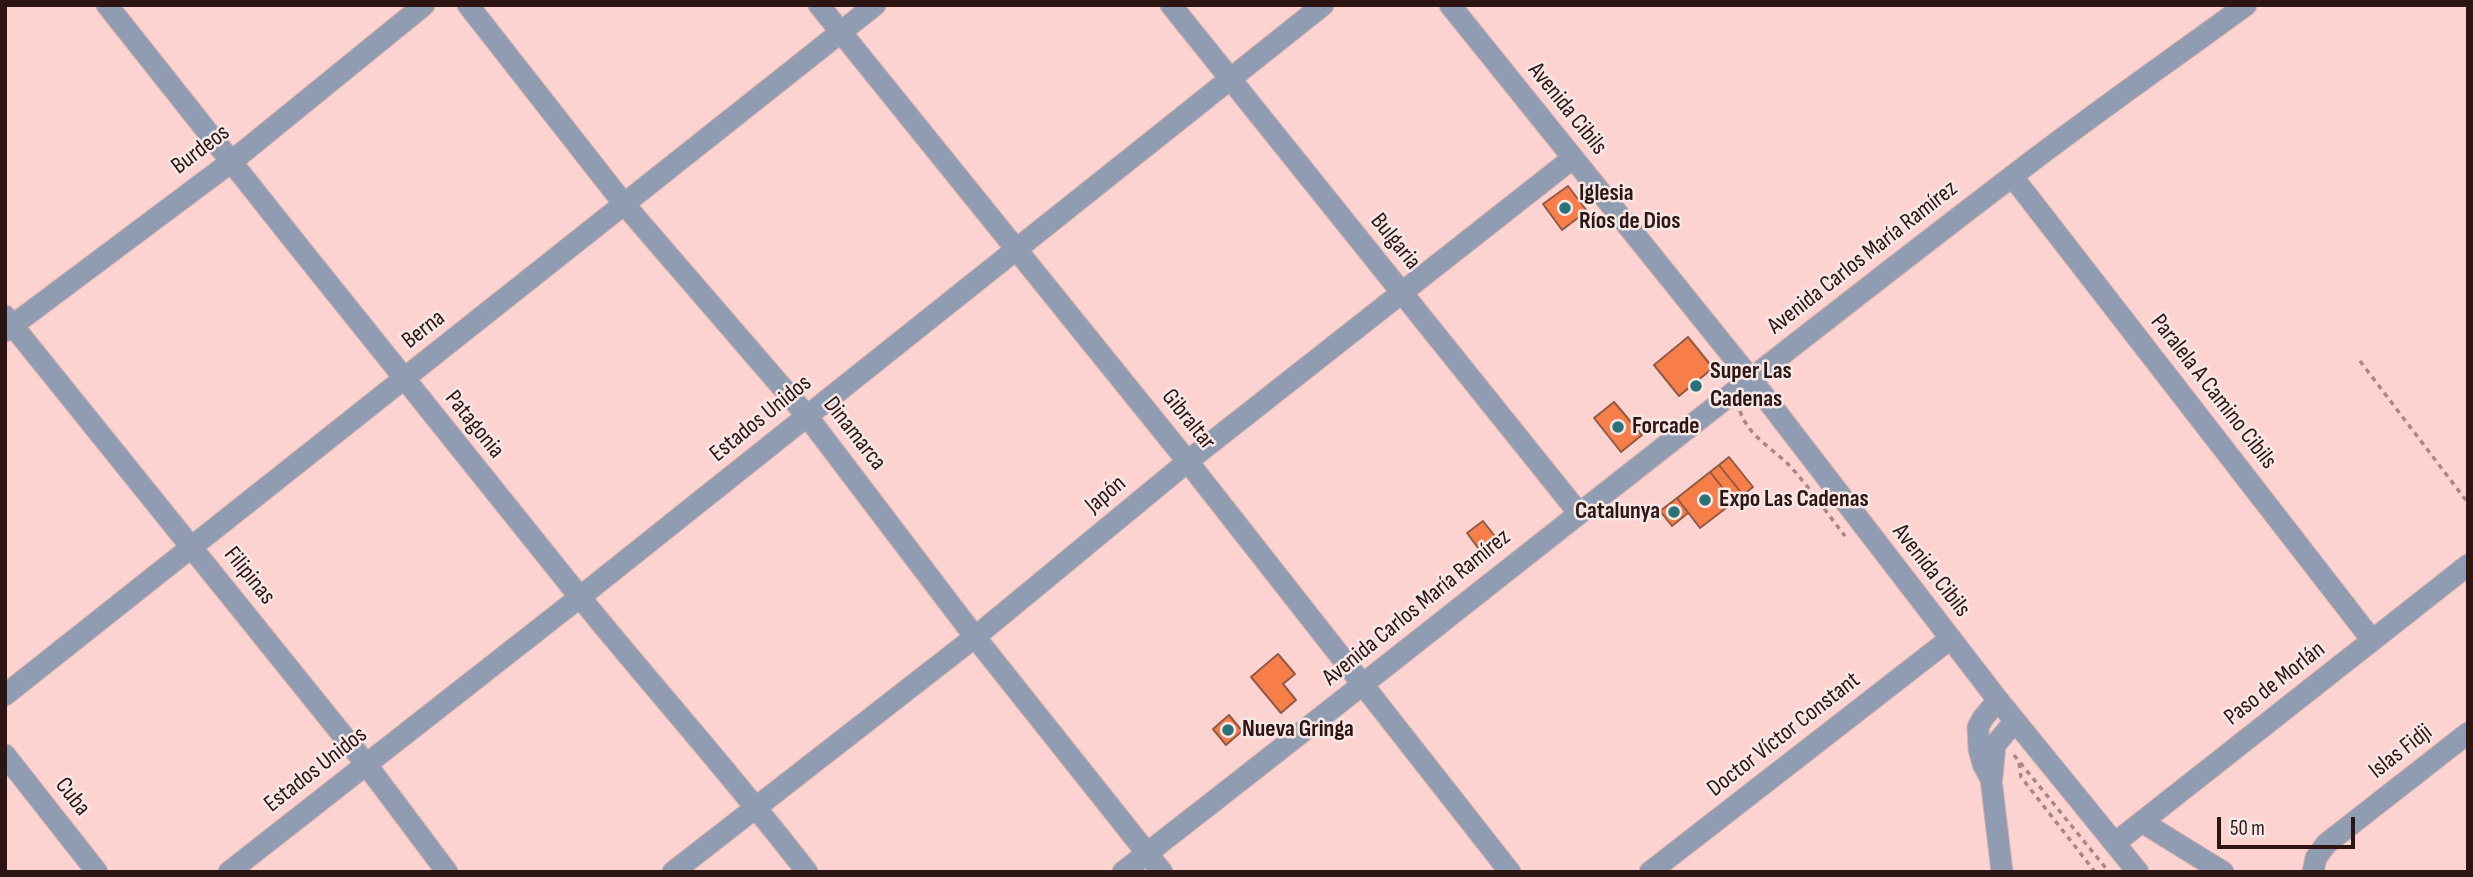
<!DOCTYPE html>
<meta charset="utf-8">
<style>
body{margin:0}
#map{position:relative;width:2473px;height:877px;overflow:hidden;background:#fcd3d0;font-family:"Sofia Sans Condensed",sans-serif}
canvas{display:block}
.frame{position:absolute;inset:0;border:7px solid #2d1514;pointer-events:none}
.scale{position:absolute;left:2217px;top:817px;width:138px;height:32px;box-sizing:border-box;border:4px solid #2d1514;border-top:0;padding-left:9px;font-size:21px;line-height:24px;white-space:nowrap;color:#2d1514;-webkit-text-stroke:5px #f6e8e6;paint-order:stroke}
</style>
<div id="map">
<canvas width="2473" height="877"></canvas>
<div class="frame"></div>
<div class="scale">50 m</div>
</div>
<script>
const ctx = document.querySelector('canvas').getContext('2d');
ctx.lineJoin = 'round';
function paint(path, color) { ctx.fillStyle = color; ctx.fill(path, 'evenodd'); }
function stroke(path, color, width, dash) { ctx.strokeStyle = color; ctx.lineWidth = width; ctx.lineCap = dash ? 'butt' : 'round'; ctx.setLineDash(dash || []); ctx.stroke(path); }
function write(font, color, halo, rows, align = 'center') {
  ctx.font = font + ' "Sofia Sans Condensed",sans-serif'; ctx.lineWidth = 5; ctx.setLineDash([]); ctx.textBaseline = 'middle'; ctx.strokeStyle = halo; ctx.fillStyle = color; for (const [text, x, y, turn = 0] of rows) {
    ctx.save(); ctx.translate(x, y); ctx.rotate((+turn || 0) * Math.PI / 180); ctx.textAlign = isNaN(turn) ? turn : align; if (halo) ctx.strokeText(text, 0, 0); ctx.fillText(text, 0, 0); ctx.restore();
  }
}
const building = new Path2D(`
 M 1568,186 L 1587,211 L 1562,230 L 1543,204 Z
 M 1688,337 L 1713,368 L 1679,396 L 1654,365 Z
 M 1614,402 L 1642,435 L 1621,452 L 1594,418 Z
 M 1729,457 L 1753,487 L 1743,495 L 1719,465 Z
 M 1719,465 L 1743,495 L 1734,502 L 1710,472 Z
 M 1710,472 L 1734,502 L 1700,528 L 1677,498 Z
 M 1677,498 L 1688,513 L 1672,526 L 1660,511 Z
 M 1483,521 L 1501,544 L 1484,556 L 1467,533 Z
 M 1278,654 L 1295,674 L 1283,684 L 1296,700 L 1281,713 L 1251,677 Z
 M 1229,715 L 1242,731 L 1226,745 L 1213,729 Z`);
paint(building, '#f87e49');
stroke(building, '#905a44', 2);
const minor = new Path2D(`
 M 107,5 C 262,201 418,397 575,591 C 652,686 733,776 807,872
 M 468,5 L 624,204 L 807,416 L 975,637 L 1162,872
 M 819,5 L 1188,462 L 1510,872
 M 1171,5 L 1578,512
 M 1450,5 L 1751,379 L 1998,700 L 2138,872
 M 2012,176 L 2372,640
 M 5,316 L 366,764 L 447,872
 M 5,331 L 231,162 L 424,5
 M 5,695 L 875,5
 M 1998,700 L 1983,718 L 1978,727 L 1979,749 L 1983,764 L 1991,779 L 2002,872
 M 5,755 L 97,872
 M 1992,777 L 1995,745 L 2015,721
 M 2142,822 L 2223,872
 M 2115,843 L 2468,565
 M 229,872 L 580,597 L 1323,5
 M 673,872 L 975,637 L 1198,453 L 1573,158
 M 1123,872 C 1420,642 1711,406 2010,178 C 2087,118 2167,63 2246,5
 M 1650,872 L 1950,639
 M 2313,872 L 2316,858 L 2326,844 L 2468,733`);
stroke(minor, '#d7b1ae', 23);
stroke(new Path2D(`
 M 2360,361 L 2468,503
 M 1740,411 C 1748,435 1770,447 1787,463 C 1808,485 1826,512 1845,536
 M 2014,755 L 2109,872
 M 2019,763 L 2021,777 L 2095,872`), '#a98784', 3.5, [5, 5]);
stroke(minor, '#909cb2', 21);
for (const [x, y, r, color] of [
 [1565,208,7,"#287278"],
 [1696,386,7,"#287278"],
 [1618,427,7,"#287278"],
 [1705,500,7,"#287278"],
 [1674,512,7,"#287278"],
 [1228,730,7,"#287278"]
]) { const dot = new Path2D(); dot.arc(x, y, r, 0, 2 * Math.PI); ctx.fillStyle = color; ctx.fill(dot); stroke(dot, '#f6e8e6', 2.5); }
write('24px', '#2d1514', '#f6e8e6', [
 ["Avenida Cibils",1567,109,51],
 ["Burdeos",201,150,-37],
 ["Bulgaria",1395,242,51],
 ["Avenida Carlos María Ramírez",1863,258,-38],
 ["Berna",424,330,-38],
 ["Paralela A Camino Cibils",2213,392,52],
 ["Estados Unidos",761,419,-39],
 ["Gibraltar",1188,420,51],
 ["Patagonia",474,425,51],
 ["Dinamarca",854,434,52],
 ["Japón",1106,495,-40],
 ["Avenida Cibils",1931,571,52],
 ["Filipinas",249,576,51],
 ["Avenida Carlos María Ramírez",1417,608,-39],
 ["Paso de Morlán",2275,684,-38],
 ["Doctor Víctor Constant",1784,735,-38],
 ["Islas Fidji",2401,752,-38],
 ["Estados Unidos",316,770,-38],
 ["Cuba",72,797,52]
]);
write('bold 24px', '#2d1514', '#f6e8e6', [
 ["Iglesia",1579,194],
 ["Ríos de Dios",1579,222],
 ["Super Las",1710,372],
 ["Cadenas",1710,400],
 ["Forcade",1632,427],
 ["Expo Las Cadenas",1719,500],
 ["Catalunya",1660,512,"right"],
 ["Nueva Gringa",1242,730]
], 'left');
</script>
